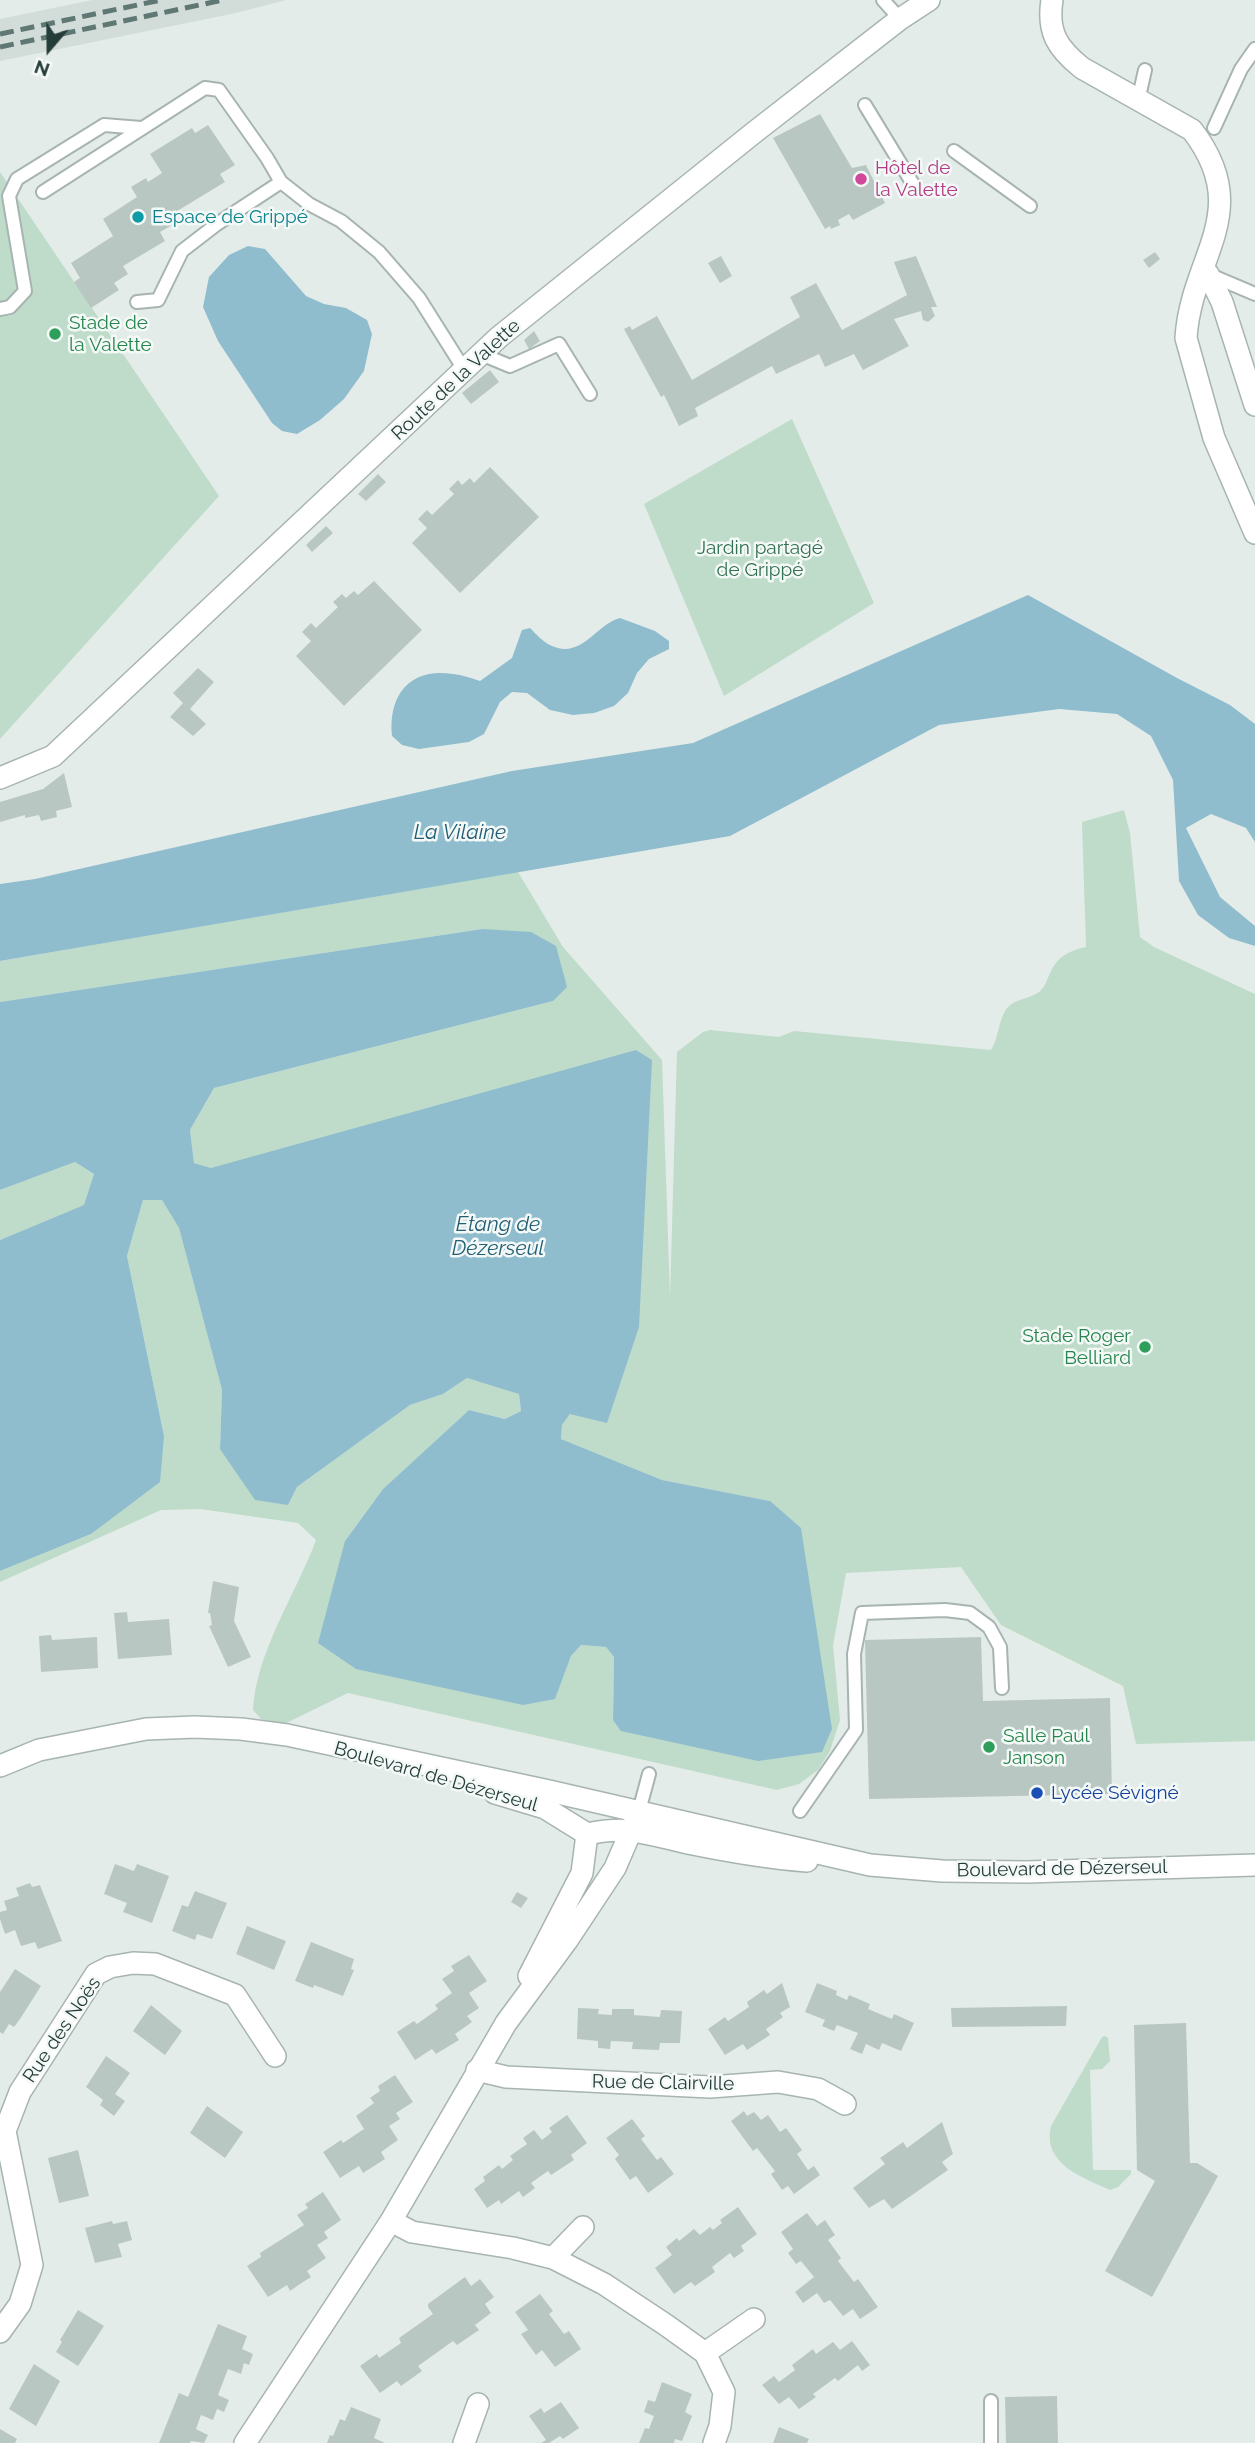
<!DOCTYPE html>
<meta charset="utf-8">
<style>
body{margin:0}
#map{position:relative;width:1255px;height:2443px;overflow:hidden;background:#e4ece9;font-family:Raleway,sans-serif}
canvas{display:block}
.north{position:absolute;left:14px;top:14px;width:70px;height:70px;-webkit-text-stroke:5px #f4f9f7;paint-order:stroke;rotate:200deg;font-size:19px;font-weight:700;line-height:28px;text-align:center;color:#243d39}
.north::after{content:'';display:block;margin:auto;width:24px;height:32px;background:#243d39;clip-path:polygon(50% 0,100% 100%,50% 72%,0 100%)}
</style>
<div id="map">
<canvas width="1255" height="2443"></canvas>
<div class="north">N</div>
</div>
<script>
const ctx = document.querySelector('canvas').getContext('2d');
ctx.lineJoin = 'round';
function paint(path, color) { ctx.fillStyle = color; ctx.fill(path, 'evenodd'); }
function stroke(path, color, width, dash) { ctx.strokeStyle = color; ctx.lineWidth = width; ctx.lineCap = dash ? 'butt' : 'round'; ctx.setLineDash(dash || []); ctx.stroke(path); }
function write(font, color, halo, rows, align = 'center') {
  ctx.font = font + ' Raleway,sans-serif'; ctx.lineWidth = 5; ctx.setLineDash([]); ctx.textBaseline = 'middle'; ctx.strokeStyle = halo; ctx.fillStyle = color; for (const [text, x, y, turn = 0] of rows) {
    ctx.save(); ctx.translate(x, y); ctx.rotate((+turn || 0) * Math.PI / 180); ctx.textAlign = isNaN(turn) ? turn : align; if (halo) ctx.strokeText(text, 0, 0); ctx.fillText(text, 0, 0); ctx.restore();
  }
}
paint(new Path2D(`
 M 92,0 L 286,0 L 236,13 L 0,61 L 0,19 Z`), '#d2dcd9');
paint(new Path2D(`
 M 0,172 L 219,496 L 0,739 Z
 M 792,419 L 874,603 L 724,696 L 644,504 Z
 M 1124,810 L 1130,833 L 1140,937 L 1154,947 L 1255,994 L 1255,1741 L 1136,1744 L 1123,1686 L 1001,1625 L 961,1567 L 846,1573 L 833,1646 L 840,1720 L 830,1751 L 818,1770 L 799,1784 L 777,1790 L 348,1693 L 284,1724 L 261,1719 L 253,1710 C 256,1652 296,1594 316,1540 L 298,1523 L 200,1509 L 161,1510 L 0,1582 L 0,1571 L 91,1534 L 164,1436 L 127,1256 L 143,1200 L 162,1200 L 179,1228 L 222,1390 L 220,1449 L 288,1505 L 297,1487 L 410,1405 L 443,1394 L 467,1378 L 519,1393 L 521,1411 L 505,1419 L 469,1410 L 383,1489 L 345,1541 L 555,1698 L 571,1656 L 581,1645 L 606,1647 L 614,1657 L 613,1720 L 770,1501 L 662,1480 L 561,1439 L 562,1425 L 570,1414 L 210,1168 L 194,1163 L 190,1130 L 214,1088 L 553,1001 L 482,929 L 0,1002 L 0,961 L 518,872 L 563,947 L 662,1060 L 670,1297 L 677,1052 L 703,1032 L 710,1030 L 779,1037 L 794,1031 L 991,1050 C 998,1039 998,1025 1004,1013 C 1010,1000 1024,1000 1036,994 C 1045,989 1047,979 1051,971 C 1058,956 1071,950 1086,947 L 1082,822 Z
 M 75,1162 L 94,1174 L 85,1205 L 0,1240 L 0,1190 Z
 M 1105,2036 L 1108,2038 L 1110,2061 L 1102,2069 L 1090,2070 L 1093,2170 L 1131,2170 L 1131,2174 L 1118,2187 L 1110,2190 C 1082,2177 1042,2164 1051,2126 L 1102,2037 Z`), '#bedcc9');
paint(new Path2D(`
 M 248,246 L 265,249 L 306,296 L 324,304 L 346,308 L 367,320 L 372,334 L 364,371 L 344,399 L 320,420 L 297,434 L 282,431 L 272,423 L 218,341 L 203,307 L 209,277 L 229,255 Z
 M 1028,595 L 1177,678 L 1230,705 L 1255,724 L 1255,842 L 1246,828 L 1211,814 L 1186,828 L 1220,897 L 1255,926 L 1255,946 L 1229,938 L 1198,915 L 1179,881 L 1173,780 L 1151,736 L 1117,714 L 1059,709 L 939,725 L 730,836 L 0,961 L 0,884 L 35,879 L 512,771 L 693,743 Z
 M 620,618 L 655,631 L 669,641 L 669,649 L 649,659 L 637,673 L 628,693 L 614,706 L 594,713 L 573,715 L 550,710 L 527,693 L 512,692 L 500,702 L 484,734 L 469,742 L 419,749 L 402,745 L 392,736 C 388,696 409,667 453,674 C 462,675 471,678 480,681 L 512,658 L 522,630 L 530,628 C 536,634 544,643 552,646 C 582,659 595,625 620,618 Z
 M 482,929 L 531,932 L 556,946 L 567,987 L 553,1001 L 214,1088 L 190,1130 L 194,1163 L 211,1168 L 636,1050 L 652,1060 L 639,1327 L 607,1423 L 570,1414 L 562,1425 L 561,1439 L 662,1480 L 770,1501 L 801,1528 L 832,1729 L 822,1752 L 758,1761 L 621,1731 L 613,1720 L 614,1657 L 606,1647 L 581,1645 L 571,1656 L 555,1699 L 523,1705 L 356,1669 L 318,1643 L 345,1541 L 383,1489 L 469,1410 L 505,1419 L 521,1411 L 519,1394 L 467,1378 L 443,1394 L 410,1405 L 297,1487 L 288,1505 L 255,1500 L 220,1449 L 222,1390 L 179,1228 L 162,1200 L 143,1200 L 127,1256 L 164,1436 L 160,1482 L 91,1534 L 0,1571 L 0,1240 L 84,1205 L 94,1174 L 75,1162 L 0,1190 L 0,1002 Z`), '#8fbdce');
paint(new Path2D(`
 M 820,114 L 852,168 L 866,165 L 885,203 L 853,220 L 849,214 L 838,220 L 840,225 L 831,229 L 830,226 L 825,229 L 773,138 Z
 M 208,125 L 235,165 L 220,174 L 225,182 L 169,216 L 174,224 L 160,232 L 165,241 L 123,266 L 128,274 L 114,283 L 119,290 L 91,308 L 74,282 L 80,278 L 71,263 L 113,236 L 103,219 L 137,197 L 131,187 L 146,178 L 148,182 L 162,173 L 150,154 L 192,128 L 195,133 Z
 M 1155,252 L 1160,259 L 1149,268 L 1143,260 Z
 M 721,256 L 732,276 L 720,283 L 708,263 Z
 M 916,256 L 937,307 L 931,307 L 935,316 L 928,322 L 923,320 L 921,311 L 894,319 L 909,346 L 863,370 L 854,354 L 825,367 L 819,354 L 776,374 L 772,366 L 695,408 L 698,416 L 679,426 L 664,395 L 661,397 L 624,329 L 630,326 L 632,330 L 657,316 L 692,380 L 800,317 L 790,297 L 816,283 L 842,330 L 907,295 L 894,262 Z
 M 534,331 L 540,341 L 529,349 L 524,340 Z
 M 490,370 L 499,382 L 471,404 L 462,393 Z
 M 490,467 L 539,517 L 460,593 L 412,543 L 427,528 L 418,519 L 427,510 L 432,515 L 454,494 L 449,489 L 458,480 L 462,485 L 470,478 L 474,483 Z
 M 378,474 L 386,482 L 366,501 L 358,494 Z
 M 326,526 L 333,533 L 312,552 L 306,545 Z
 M 374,581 L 422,630 L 344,706 L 296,656 L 311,641 L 302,632 L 311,623 L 316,628 L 338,607 L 333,602 L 342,594 L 346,598 L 354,591 L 358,595 Z
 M 198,668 L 214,682 L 190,709 L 206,724 L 193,736 L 170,717 L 183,703 L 173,693 Z
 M 64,773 L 72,807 L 56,811 L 57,817 L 41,821 L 39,815 L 25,818 L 25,815 L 0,822 L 0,802 L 43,789 Z
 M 213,1581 L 239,1587 L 234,1621 L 251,1657 L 228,1667 L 209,1626 L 212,1625 L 210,1613 L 208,1613 Z
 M 127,1612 L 128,1622 L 169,1619 L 172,1655 L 118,1659 L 114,1613 Z
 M 51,1635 L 52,1640 L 97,1637 L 98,1668 L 41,1672 L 39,1636 Z
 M 981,1637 L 983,1701 L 1110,1698 L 1112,1794 L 869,1799 L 865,1640 Z
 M 115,1864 L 134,1871 L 137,1864 L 169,1876 L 152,1923 L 123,1912 L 127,1903 L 104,1894 Z
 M 30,1883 L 32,1887 L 40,1885 L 62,1941 L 38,1949 L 35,1942 L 21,1946 L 15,1930 L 5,1934 L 0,1919 L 0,1912 L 7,1910 L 4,1901 L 19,1896 L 16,1888 Z
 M 195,1891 L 227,1903 L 212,1939 L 197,1934 L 195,1940 L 172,1931 L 182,1905 L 188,1907 Z
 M 517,1892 L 528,1898 L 521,1908 L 511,1902 Z
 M 247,1926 L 286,1941 L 274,1970 L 236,1954 Z
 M 311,1942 L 354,1959 L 351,1969 L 354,1970 L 343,1996 L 314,1985 L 313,1988 L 295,1981 Z
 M 469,1955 L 487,1981 L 469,1993 L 479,2008 L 467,2016 L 472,2022 L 455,2034 L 459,2040 L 436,2054 L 432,2049 L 415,2060 L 397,2032 L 414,2021 L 417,2024 L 438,2009 L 435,2005 L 452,1993 L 442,1979 L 454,1971 L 451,1966 Z
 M 15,1969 L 41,1986 L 20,2019 L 14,2027 L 9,2024 L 3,2034 L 0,2032 L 0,1992 Z
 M 782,1983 L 790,2007 L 780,2013 L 783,2017 L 766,2029 L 770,2035 L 747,2050 L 743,2044 L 725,2055 L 708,2029 L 725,2017 L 728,2021 L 749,2007 L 747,2002 L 764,1990 L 767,1994 Z
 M 817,1983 L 837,1991 L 836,1995 L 847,2000 L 849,1995 L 870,2004 L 868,2009 L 892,2019 L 894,2014 L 914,2023 L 901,2051 L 882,2043 L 879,2050 L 866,2044 L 862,2054 L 850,2049 L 858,2033 L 837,2025 L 834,2031 L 822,2026 L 825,2020 L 805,2012 Z
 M 151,2005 L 182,2031 L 165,2055 L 133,2031 Z
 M 1067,2006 L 1066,2026 L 952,2027 L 951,2008 Z
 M 578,2008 L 599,2009 L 598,2014 L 612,2015 L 612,2009 L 634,2009 L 634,2015 L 660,2017 L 661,2010 L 682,2011 L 680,2043 L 660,2043 L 659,2050 L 632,2049 L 633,2042 L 611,2041 L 610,2049 L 598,2048 L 598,2041 L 577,2039 Z
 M 1186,2023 L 1190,2163 L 1197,2163 L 1218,2176 L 1152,2297 L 1105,2271 L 1155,2181 L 1137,2170 L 1134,2025 Z
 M 106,2056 L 130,2073 L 115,2094 L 125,2101 L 114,2116 L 100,2105 L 103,2100 L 86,2087 Z
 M 395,2075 L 413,2102 L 396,2113 L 400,2119 L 389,2126 L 398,2140 L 381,2152 L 385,2159 L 363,2173 L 359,2166 L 340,2178 L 323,2152 L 341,2140 L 343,2143 L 364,2129 L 356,2116 L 374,2103 L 370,2098 L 380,2091 L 378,2086 Z
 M 207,2106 L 243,2132 L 225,2158 L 190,2133 Z
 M 744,2111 L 747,2116 L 754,2112 L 761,2120 L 768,2115 L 780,2132 L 786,2128 L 802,2150 L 797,2154 L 808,2170 L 814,2166 L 820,2175 L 794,2194 L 788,2186 L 782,2190 L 771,2174 L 775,2171 L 757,2148 L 753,2151 L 731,2121 Z
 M 567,2115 L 587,2143 L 571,2155 L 574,2160 L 551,2175 L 548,2171 L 531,2183 L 535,2188 L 523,2197 L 519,2191 L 501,2204 L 499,2200 L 487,2208 L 474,2189 L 485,2181 L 483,2177 L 499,2165 L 502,2169 L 513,2160 L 510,2156 L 527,2144 L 523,2138 L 534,2130 L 542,2140 L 552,2132 L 549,2128 Z
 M 632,2119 L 645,2136 L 641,2139 L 657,2160 L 661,2157 L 674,2174 L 648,2193 L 636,2176 L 630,2180 L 615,2159 L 619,2155 L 606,2138 Z
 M 942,2122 L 953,2154 L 942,2162 L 948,2170 L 892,2209 L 884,2199 L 869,2208 L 853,2188 L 885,2164 L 880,2158 L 903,2142 L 907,2148 Z
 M 78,2150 L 89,2196 L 59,2203 L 48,2158 Z
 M 323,2192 L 341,2220 L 324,2232 L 328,2238 L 317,2245 L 326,2258 L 307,2271 L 311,2277 L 300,2284 L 290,2291 L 287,2285 L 268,2297 L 247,2266 L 261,2257 L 260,2253 L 304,2225 L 297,2215 L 308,2208 L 305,2204 Z
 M 738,2207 L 757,2234 L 741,2246 L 744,2251 L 734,2258 L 730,2253 L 712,2267 L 715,2272 L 695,2286 L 691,2282 L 674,2294 L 655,2268 L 672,2255 L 666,2247 L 677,2238 L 679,2241 L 694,2229 L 700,2235 L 710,2227 L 713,2230 L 722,2223 L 720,2220 Z
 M 807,2213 L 817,2226 L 825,2220 L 835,2235 L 828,2240 L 841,2258 L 838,2261 L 854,2282 L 858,2279 L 878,2307 L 860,2319 L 853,2309 L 843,2316 L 830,2300 L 824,2303 L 817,2293 L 803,2303 L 795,2292 L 814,2277 L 801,2261 L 796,2264 L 788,2253 L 793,2249 L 781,2232 Z
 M 112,2221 L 113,2224 L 127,2221 L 132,2240 L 118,2244 L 122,2257 L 95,2263 L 85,2228 Z
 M 465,2277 L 471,2286 L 480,2279 L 494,2297 L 485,2304 L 491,2313 L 475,2325 L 479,2330 L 457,2345 L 453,2341 L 435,2354 L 418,2366 L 422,2371 L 401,2386 L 397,2381 L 380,2393 L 360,2366 L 377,2354 L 379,2358 L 401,2343 L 399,2338 L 433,2314 L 428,2307 L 428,2304 Z
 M 540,2294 L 553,2311 L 549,2314 L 564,2334 L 569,2331 L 581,2349 L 555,2367 L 542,2350 L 536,2355 L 521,2334 L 528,2330 L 515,2312 Z
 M 78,2310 L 104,2326 L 78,2366 L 56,2352 L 62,2342 L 60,2340 Z
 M 218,2324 L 247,2336 L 242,2349 L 253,2354 L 249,2365 L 244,2363 L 241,2374 L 228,2369 L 218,2395 L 229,2400 L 224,2412 L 217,2409 L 213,2420 L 201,2415 L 196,2429 L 208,2435 L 204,2443 L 191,2441 L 190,2443 L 159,2443 L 179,2393 L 188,2397 Z
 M 852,2341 L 870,2365 L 862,2371 L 858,2365 L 838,2381 L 835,2378 L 813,2394 L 816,2397 L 799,2409 L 789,2397 L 779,2404 L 762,2385 L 774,2376 L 779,2382 L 795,2370 L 792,2365 L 813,2349 L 816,2354 L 833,2342 L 840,2350 Z
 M 34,2364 L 60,2381 L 36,2426 L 9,2409 Z
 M 662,2382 L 692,2394 L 685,2412 L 692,2416 L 682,2441 L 675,2439 L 674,2443 L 639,2443 L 645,2428 L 649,2429 L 654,2416 L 644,2412 L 648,2400 L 655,2402 Z
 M 1057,2396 L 1058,2443 L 1006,2443 L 1005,2397 Z
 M 561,2402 L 579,2428 L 563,2439 L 560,2436 L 549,2443 L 541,2443 L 546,2440 L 529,2416 L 541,2408 L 544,2413 Z
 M 351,2407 L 381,2419 L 374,2438 L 385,2443 L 327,2443 L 330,2435 L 333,2436 L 340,2419 L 345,2421 Z
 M 779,2427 L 809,2439 L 807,2443 L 773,2443 Z
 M 0,2429 L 17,2439 L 15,2443 L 0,2443 Z`), '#b9c7c3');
const service = new Path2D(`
 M 883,0 L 900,19
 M 1138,101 L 1145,70
 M 865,105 L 916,189
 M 1214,128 L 1241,69 L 1255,49
 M 954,151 L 1030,206
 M 43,192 L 205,88 L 219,90 L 267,158 L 281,182 L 309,204 L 341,221 L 379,252 L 419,298 L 465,371
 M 1208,274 L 1255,294
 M 137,302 L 158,300 L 182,251 L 217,224 L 281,182
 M 0,309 L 10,307 L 25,291 L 9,196 L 17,179 L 104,125 L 141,128
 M 481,354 L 510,366 L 559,344 L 590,394
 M 639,1811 L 649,1774
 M 800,1811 L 856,1730 L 854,1654 L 862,1613 L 945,1610 L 970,1613 L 989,1627 L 1000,1647 L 1002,1688
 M 991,2401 L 991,2443`);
const minor = new Path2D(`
 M 1052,0 C 1047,32 1057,48 1082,68 L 1192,130 C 1255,212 1191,256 1186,338 L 1214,438 L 1255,533
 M 1208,274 L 1222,302 L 1255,405
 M 529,1976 L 582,1873 L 587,1834
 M 477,2070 L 506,2077 L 710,2087 L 778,2082 L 818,2089 L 845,2104
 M 391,2221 L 412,2232 L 513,2248 L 553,2258 L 604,2284 L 666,2325 L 705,2353 L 724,2392 L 720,2426 L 714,2443
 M 553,2258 L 583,2227
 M 0,2332 L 20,2304 L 32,2265 L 5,2131 L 20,2092 L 96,1974 L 110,1967 L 133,1963 L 155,1964 L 235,1995 L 275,2056
 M 705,2353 L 754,2319
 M 245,2443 L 391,2221 L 506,2023 L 568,1939 L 615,1868 L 637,1817
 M 464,2443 L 478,2404`);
const tertiary = new Path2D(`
 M 0,778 L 53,756 L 499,337 L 756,131 L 900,19 L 929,0
 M 0,1766 L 39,1750 L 146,1729 L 195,1727 L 241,1729 L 287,1735 L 549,1791 L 870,1865 L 942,1871 L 1027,1872 L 1255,1865
 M 495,1793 L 545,1808 L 587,1834 C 630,1825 647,1834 688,1843 C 727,1851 767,1858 807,1861`);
stroke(service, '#a7b4b1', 16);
stroke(minor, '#a7b4b1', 24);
stroke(tertiary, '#a7b4b1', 24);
stroke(service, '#fff', 12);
stroke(minor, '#fff', 21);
stroke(tertiary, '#fff', 21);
stroke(new Path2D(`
 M 0,34 L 161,0
 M 0,47 L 223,0`), '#5f7874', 5, [14, 7]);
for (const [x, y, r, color] of [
 [861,179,7,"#d1479c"],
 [138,217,7,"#0f9aa8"],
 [55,334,7,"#2e9e5b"],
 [1145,1347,7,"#2e9e5b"],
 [989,1747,7,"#2e9e5b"],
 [1037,1793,7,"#1a4fb4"]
]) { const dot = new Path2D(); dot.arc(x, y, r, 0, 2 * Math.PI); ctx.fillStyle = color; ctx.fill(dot); stroke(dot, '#f4f9f7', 2.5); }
write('19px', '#b23c85', '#f4f9f7', [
 ["Hôtel de",875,168],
 ["la Valette",875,190]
], 'left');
write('19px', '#0d838f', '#f4f9f7', [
 ["Espace de Grippé",152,217]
], 'left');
write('19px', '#27864d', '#f4f9f7', [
 ["Stade de",69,323],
 ["la Valette",69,345],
 ["Stade Roger",1131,1336,"right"],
 ["Belliard",1131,1358,"right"],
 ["Salle Paul",1003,1736],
 ["Janson",1003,1758]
], 'left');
write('19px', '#243d39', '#f4f9f7', [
 ["Route de la Valette",456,380,-43],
 ["Boulevard de Dézerseul",436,1777,16],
 ["Boulevard de Dézerseul",1062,1869,-1],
 ["Rue des Noës",62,2030,-56],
 ["Rue de Clairville",663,2083,1]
]);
write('19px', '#317151', '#f4f9f7', [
 ["Jardin partagé",760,548],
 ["de Grippé",760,570]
]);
write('19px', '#164399', '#f4f9f7', [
 ["Lycée Sévigné",1051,1793]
], 'left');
write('italic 21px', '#225f75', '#f4f9f7', [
 ["La Vilaine",460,833],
 ["Étang de",498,1225],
 ["Dézerseul",498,1249]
]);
</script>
